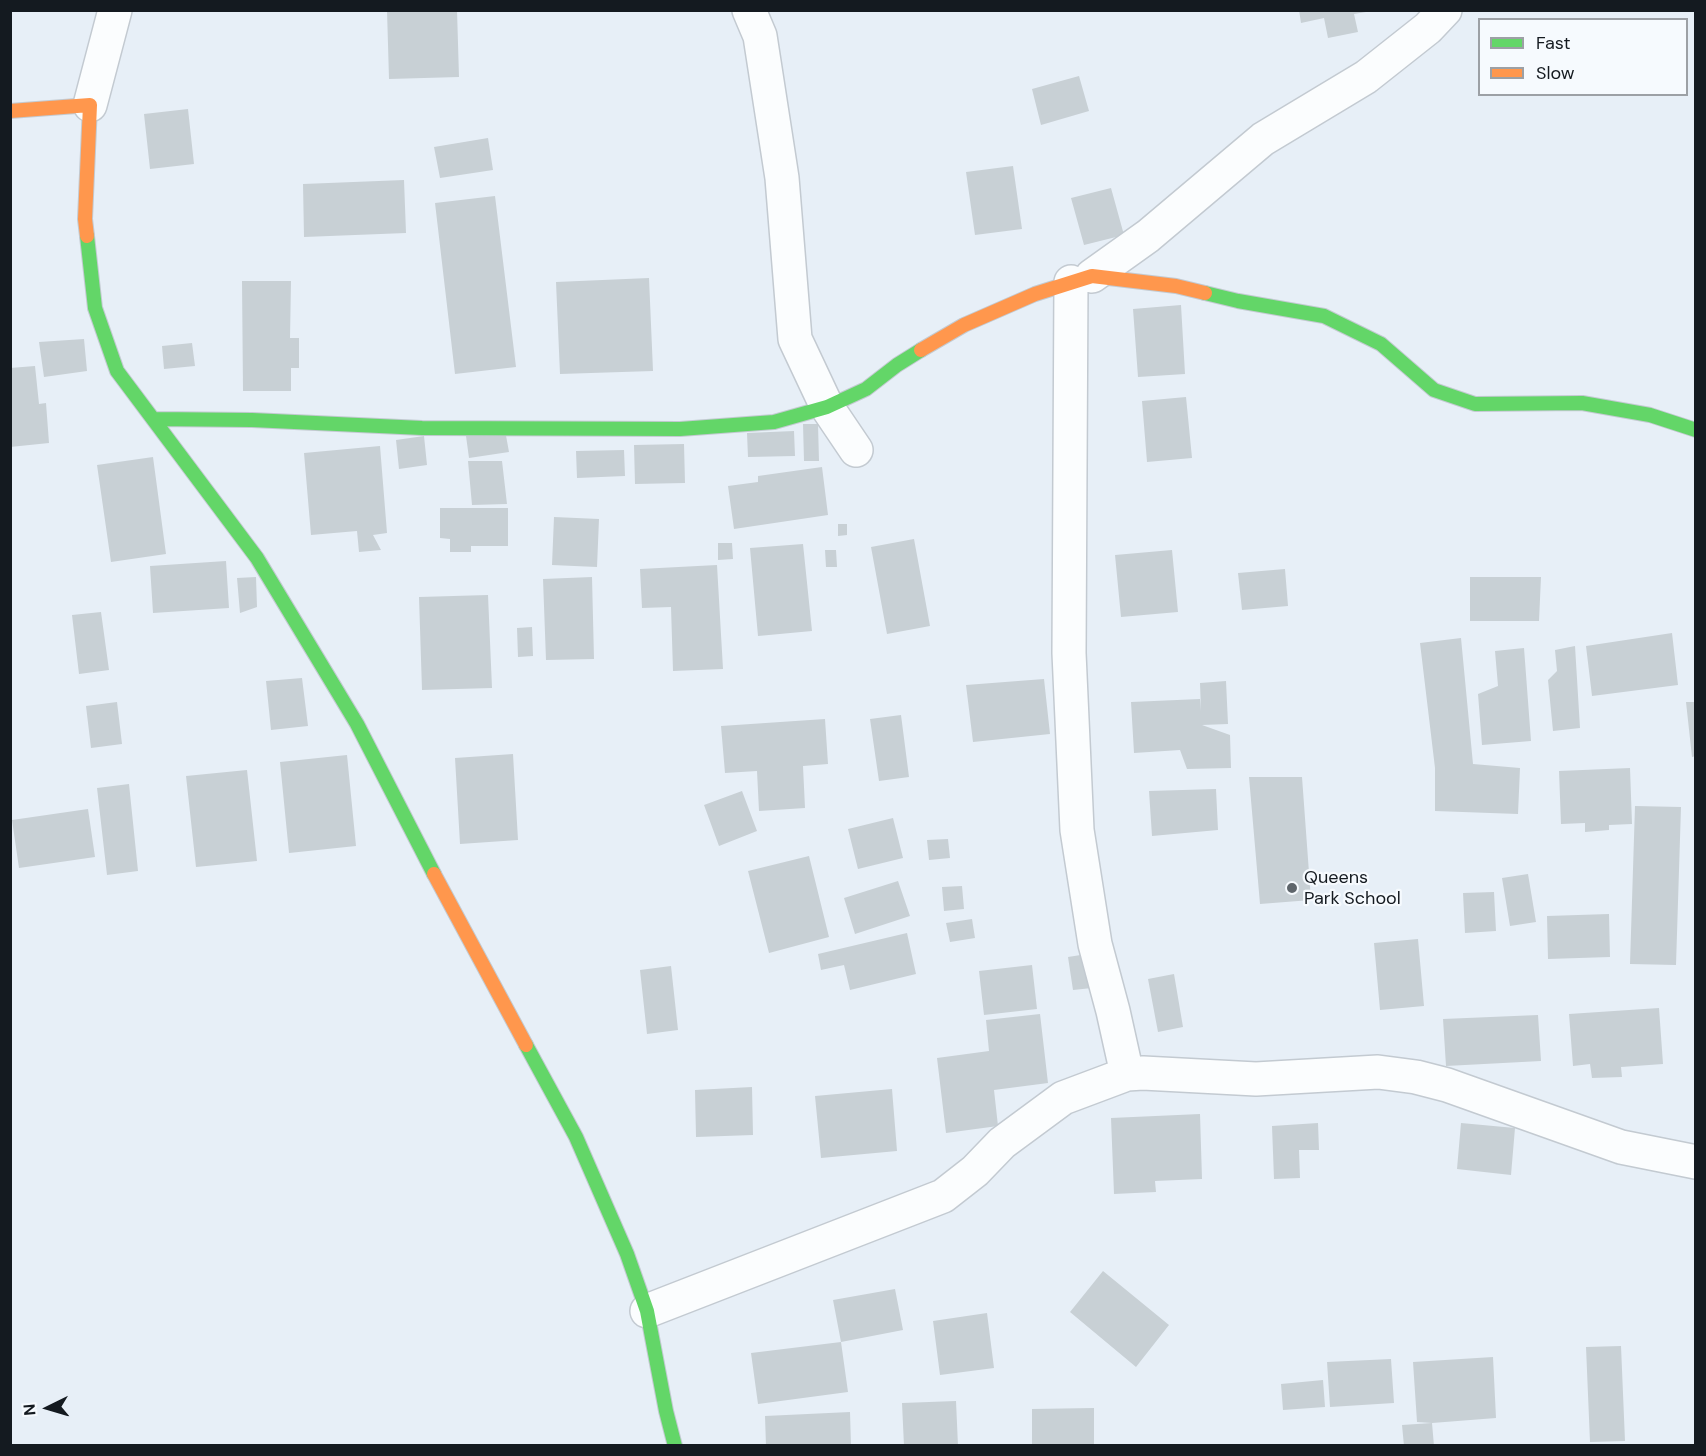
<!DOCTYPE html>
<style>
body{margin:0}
#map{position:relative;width:1706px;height:1456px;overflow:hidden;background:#e7eff7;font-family:"DM Sans",sans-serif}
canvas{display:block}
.frame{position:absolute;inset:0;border:12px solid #141a20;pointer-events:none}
.legend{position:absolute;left:1478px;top:18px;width:210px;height:78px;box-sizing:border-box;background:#f6fafe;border:2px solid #9ca0a5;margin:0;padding:8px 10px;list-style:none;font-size:18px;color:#141a20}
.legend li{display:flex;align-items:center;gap:12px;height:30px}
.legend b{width:30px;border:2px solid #9ca0a5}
.north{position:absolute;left:18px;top:1378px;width:60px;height:60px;-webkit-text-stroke:4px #f6fafe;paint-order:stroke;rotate:265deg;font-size:16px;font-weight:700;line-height:24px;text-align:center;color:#141a20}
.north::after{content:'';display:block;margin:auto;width:21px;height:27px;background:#141a20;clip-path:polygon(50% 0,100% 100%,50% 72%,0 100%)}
</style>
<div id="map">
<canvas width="1706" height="1456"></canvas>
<div class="frame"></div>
<ul class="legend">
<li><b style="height:8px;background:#63d668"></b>Fast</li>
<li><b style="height:8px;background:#ff974d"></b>Slow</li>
</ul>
<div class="north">N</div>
</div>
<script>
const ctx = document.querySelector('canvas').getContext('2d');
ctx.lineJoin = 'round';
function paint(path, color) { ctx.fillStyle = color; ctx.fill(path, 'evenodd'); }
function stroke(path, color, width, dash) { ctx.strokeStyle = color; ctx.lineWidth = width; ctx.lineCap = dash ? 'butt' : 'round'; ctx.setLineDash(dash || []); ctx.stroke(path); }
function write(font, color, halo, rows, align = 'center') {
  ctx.font = font + ' "DM Sans",sans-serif'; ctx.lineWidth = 4.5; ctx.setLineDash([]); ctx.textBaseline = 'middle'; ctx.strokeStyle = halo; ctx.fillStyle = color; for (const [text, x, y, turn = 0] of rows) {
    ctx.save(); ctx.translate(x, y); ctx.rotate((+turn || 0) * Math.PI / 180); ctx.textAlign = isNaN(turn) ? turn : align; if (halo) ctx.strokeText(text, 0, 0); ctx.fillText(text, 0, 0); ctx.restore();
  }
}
paint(new Path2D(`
 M 387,10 L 457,10 L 459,77 L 389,79 Z
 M 1299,10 L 1366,10 L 1366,12 L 1354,14 L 1358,32 L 1328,38 L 1324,18 L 1301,23 Z
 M 1079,76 L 1089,111 L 1041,125 L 1032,89 Z
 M 188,109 L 194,164 L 150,169 L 144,114 Z
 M 488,138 L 493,170 L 440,178 L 434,147 Z
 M 1013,166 L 1022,229 L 975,235 L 966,172 Z
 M 404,180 L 406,233 L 304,237 L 303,184 Z
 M 1111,188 L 1124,235 L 1084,245 L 1071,198 Z
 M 495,196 L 516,367 L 455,374 L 435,203 Z
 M 649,278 L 653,371 L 560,374 L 556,282 Z
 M 242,281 L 291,281 L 290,338 L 299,338 L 299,368 L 291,368 L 291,391 L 243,391 Z
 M 1181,305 L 1185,374 L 1138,377 L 1133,309 Z
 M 84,339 L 87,371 L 44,377 L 39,342 Z
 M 192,343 L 195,366 L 164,369 L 162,346 Z
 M 35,366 L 39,404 L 46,403 L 49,443 L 10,447 L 10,368 Z
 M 1186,397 L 1192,458 L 1147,462 L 1142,401 Z
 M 803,424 L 818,424 L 819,461 L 804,461 Z
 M 505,430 L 509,452 L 469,458 L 466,436 Z
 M 794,431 L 795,456 L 748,457 L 747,433 Z
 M 424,436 L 427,465 L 399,469 L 396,440 Z
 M 684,444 L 685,483 L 635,484 L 634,445 Z
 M 380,446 L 387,533 L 373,535 L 381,550 L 359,552 L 357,531 L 311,535 L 304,453 Z
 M 624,450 L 625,476 L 577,478 L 576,451 Z
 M 153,457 L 166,554 L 111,562 L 97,465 Z
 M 468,461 L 502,461 L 507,504 L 472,505 Z
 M 822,467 L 828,515 L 734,529 L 728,486 L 758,482 L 758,476 Z
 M 440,508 L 508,508 L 508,546 L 471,546 L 471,552 L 450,552 L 450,539 L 440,538 Z
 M 554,517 L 599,519 L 597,567 L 552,565 Z
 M 838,524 L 847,524 L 847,535 L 838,536 Z
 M 914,539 L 930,626 L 887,634 L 871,547 Z
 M 718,543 L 732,543 L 733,559 L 718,560 Z
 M 803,544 L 812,631 L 758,636 L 750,548 Z
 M 825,550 L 836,550 L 837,567 L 826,567 Z
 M 1172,550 L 1178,612 L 1121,617 L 1115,555 Z
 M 226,561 L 229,608 L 153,613 L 150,566 Z
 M 717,565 L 723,669 L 673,671 L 671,607 L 642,608 L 640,569 Z
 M 1285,569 L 1288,606 L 1242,610 L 1238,573 Z
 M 256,577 L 257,607 L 240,613 L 237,578 Z
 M 592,577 L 594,659 L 546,660 L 543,579 Z
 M 1470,577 L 1541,577 L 1539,621 L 1470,621 Z
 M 488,595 L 492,688 L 422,690 L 419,597 Z
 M 101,612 L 109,670 L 79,674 L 72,615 Z
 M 532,627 L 533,656 L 518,657 L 517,628 Z
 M 1672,633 L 1678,685 L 1592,696 L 1586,646 Z
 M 1461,638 L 1473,764 L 1520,768 L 1518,814 L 1435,811 L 1435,768 L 1420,643 Z
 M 1575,646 L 1580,728 L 1553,731 L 1548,680 L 1557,671 L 1555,650 Z
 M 1524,648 L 1531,741 L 1482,745 L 1478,694 L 1498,686 L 1495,651 Z
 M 302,678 L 308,726 L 271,730 L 266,681 Z
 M 1044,679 L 1050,734 L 973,742 L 966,685 Z
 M 1226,681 L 1228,724 L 1202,725 L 1230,735 L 1231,768 L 1187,769 L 1180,750 L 1134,753 L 1131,702 L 1200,699 L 1201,711 L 1200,683 Z
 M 117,702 L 122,744 L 91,748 L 86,706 Z
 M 1686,702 L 1696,702 L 1696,756 L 1692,757 Z
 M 901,715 L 909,777 L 879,781 L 870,719 Z
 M 825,719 L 828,764 L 803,766 L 805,808 L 759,811 L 757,771 L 725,773 L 721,726 Z
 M 513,754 L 518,840 L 460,844 L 455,758 Z
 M 347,755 L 356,846 L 289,853 L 280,762 Z
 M 1630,768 L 1632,824 L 1609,825 L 1609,830 L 1585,832 L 1585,823 L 1561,824 L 1559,771 Z
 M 247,770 L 257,861 L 196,867 L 186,776 Z
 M 1249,777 L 1302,777 L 1311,900 L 1260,904 Z
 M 129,784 L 138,871 L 107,875 L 97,788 Z
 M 1216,789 L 1218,830 L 1152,836 L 1149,791 Z
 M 742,791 L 757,831 L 719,846 L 704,805 Z
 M 1635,806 L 1681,807 L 1676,965 L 1630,964 Z
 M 88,809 L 95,857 L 19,868 L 12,820 Z
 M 893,818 L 903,858 L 858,869 L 848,829 Z
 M 948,839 L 950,858 L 929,860 L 927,840 Z
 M 809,856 L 829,937 L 769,953 L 748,871 Z
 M 1528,874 L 1536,922 L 1510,926 L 1502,878 Z
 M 898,881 L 910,916 L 855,934 L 844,898 Z
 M 962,886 L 964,909 L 944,911 L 942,887 Z
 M 1494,892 L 1496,931 L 1465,933 L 1463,893 Z
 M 1609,914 L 1610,957 L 1548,959 L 1547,916 Z
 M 972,919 L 975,938 L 950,942 L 946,923 Z
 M 907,933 L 916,974 L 850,990 L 844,965 L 821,970 L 818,954 Z
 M 1418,939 L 1424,1006 L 1380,1010 L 1374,943 Z
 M 1087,954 L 1092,988 L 1073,990 L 1068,957 Z
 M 1032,965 L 1037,1009 L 984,1015 L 979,971 Z
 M 671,966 L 678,1030 L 647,1034 L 640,970 Z
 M 1174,974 L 1183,1027 L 1158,1032 L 1148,979 Z
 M 1659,1008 L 1663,1064 L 1621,1067 L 1622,1077 L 1592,1078 L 1590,1064 L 1573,1066 L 1569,1014 Z
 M 1040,1014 L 1048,1083 L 994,1090 L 998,1126 L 946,1133 L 937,1058 L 989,1051 L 986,1020 Z
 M 1538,1015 L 1541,1061 L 1446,1066 L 1443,1019 Z
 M 752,1087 L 753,1135 L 696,1137 L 695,1090 Z
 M 892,1089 L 897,1151 L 821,1158 L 815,1096 Z
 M 1200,1114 L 1202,1179 L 1155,1181 L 1156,1192 L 1114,1194 L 1111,1118 Z
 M 1318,1123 L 1319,1150 L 1299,1150 L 1300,1178 L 1274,1179 L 1272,1126 Z
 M 1461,1123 L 1515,1128 L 1511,1175 L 1457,1169 Z
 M 1103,1271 L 1169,1325 L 1136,1367 L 1070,1312 Z
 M 895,1289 L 903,1330 L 841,1342 L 833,1300 Z
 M 987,1313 L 994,1368 L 940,1375 L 933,1321 Z
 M 841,1342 L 848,1392 L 758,1404 L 751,1353 Z
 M 1621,1346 L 1625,1441 L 1590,1442 L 1586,1347 Z
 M 1493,1357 L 1496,1418 L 1432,1423 L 1434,1446 L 1404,1446 L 1402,1425 L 1432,1423 L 1417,1422 L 1413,1362 Z
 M 1391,1359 L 1394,1403 L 1330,1407 L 1327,1362 Z
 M 1323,1380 L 1325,1407 L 1283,1410 L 1281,1384 Z
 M 956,1401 L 958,1446 L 904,1446 L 902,1403 Z
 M 1094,1408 L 1094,1446 L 1032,1446 L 1032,1409 Z
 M 850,1412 L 851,1446 L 766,1446 L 765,1416 Z`), '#c8d0d5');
const street = new Path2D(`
 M 749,10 L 760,36 L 782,178 L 795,339 L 827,407 L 856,450
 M 90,105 L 115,10
 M 1092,276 L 1148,236 L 1263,139 L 1366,77 L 1428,28 L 1445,10
 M 1071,282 L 1069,653 L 1077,830 L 1095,944 L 1113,1011 L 1127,1074
 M 647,1311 L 943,1196 L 975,1171 L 1002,1143 L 1063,1098 L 1127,1074 L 1143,1073 L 1256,1079 L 1378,1072 L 1416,1077 L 1447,1085 L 1621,1147 L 1696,1162`);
const fast = new Path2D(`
 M 87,236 L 95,308 L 117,371 L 257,558 L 357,724 L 434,874
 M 1205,293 L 1238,301 L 1324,316 L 1381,344 L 1434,390 L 1475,404 L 1582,403 L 1650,415 L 1696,430
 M 153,419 L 252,420 L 422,428 L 680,429 L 774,422 L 827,407 L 866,389 L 897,365 L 921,350
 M 526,1045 L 576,1137 L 627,1254 L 647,1311 L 666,1411 L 675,1446`);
const slow = new Path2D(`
 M 10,111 L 90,105 L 85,219 L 87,236
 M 921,350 L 964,325 L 1035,294 L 1092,276 L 1176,286 L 1205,293
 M 434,874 L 526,1045`);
stroke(street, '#c3cad1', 36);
stroke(fast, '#c3cad1', 16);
stroke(slow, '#c3cad1', 16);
stroke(street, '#fbfdfe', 33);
stroke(fast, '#63d668', 14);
stroke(slow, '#ff974d', 14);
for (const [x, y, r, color] of [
 [1292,888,6,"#5e656b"]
]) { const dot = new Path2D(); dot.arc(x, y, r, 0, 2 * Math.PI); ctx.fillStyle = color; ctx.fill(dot); stroke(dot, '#f6fafe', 2); }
write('18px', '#141a20', '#f6fafe', [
 ["Queens",1304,878],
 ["Park School",1304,899]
], 'left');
</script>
